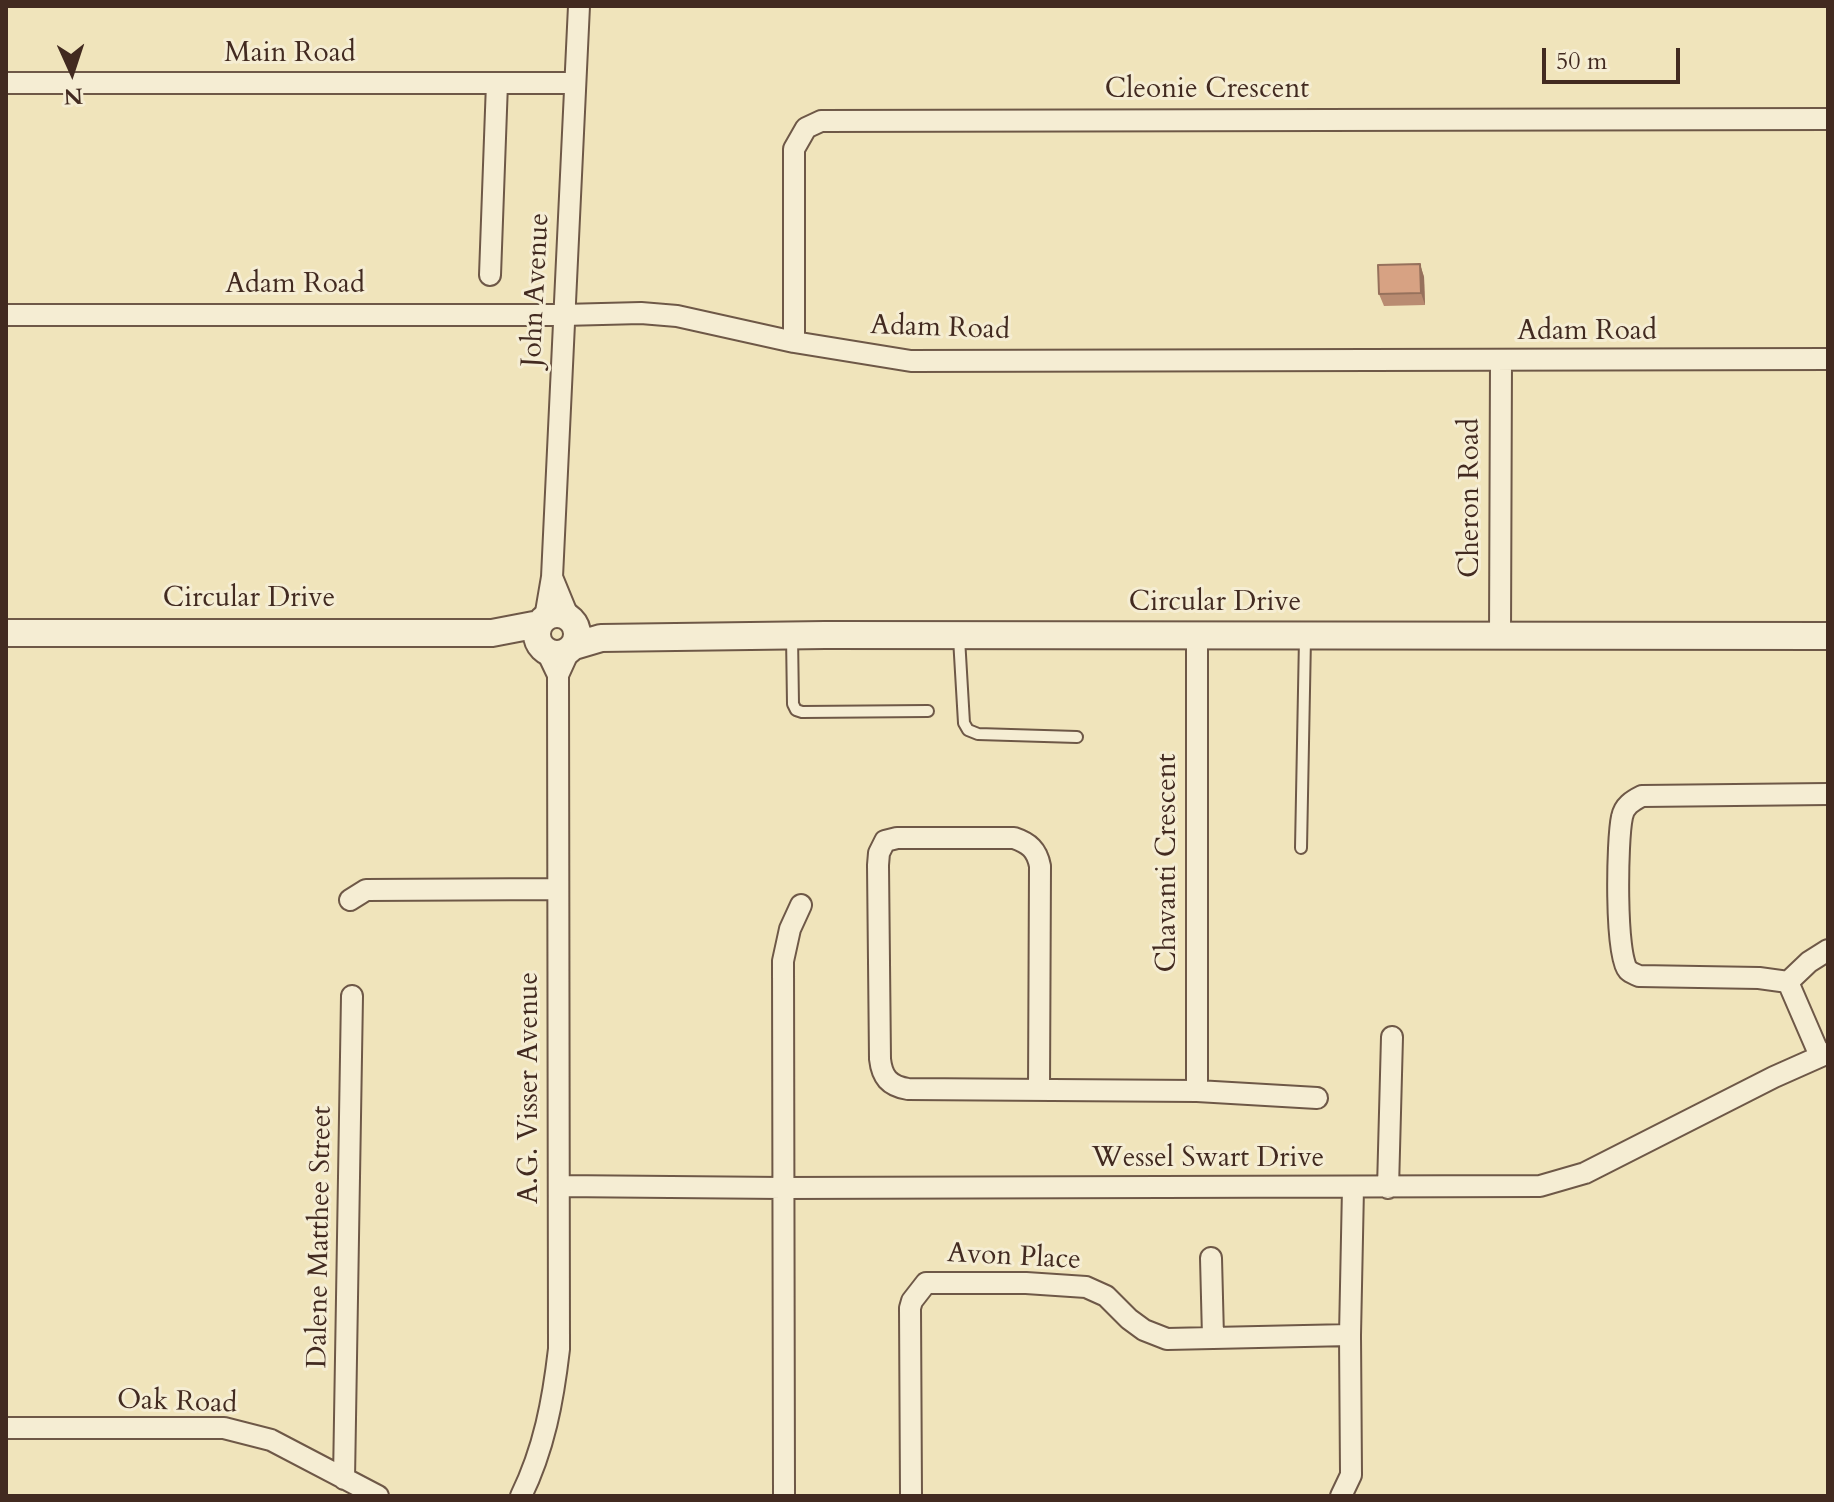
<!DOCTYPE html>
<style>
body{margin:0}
#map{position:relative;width:1834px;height:1502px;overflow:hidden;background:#f0e4bb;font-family:Cardo,serif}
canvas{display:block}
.frame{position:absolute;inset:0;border:8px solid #422a20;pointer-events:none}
.north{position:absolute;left:32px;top:32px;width:80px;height:80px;-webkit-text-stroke:6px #f5edd3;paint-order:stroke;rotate:177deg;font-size:22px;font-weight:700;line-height:32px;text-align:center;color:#422a20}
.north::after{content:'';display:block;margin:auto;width:28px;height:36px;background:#422a20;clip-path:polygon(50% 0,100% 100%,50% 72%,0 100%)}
.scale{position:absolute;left:1542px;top:48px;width:138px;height:36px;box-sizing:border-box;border:4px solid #422a20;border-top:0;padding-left:10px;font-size:24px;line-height:28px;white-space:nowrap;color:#422a20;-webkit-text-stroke:6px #f5edd3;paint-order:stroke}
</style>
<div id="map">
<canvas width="1834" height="1502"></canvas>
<div class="frame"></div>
<div class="north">N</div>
<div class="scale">50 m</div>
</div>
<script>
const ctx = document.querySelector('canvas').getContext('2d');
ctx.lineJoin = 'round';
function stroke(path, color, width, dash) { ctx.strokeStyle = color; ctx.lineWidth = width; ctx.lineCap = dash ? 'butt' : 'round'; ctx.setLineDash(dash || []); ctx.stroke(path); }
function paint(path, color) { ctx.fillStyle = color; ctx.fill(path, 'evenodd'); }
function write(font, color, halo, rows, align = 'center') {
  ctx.font = font + ' Cardo,serif'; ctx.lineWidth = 6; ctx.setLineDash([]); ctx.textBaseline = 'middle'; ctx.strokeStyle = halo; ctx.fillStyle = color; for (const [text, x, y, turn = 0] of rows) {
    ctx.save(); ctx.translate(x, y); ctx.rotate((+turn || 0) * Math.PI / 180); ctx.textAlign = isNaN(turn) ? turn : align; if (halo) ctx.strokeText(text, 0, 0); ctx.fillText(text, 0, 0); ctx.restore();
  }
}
const service = new Path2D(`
 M 792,636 L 793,704 L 796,710 L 802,712 L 928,711
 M 959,638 L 964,723 L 968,730 L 978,734 L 1077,737
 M 1301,848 L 1305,638`);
const minor = new Path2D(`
 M 6,83 L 575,83
 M 490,275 L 497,83
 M 6,315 L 563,315 L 641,313 L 677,316 L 794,342 L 911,361 L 1828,359
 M 794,342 L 794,149 L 806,128 L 821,121 L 1828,119
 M 552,577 L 568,616
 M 545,618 L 552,577 L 579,6
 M 1197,636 L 1197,1091
 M 1500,636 L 1501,361
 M 547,652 L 558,675
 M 350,900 L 366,890 L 558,889
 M 1788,982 L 1759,978 L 1639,976 C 1635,974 1631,973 1628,970 C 1615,957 1617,839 1622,817 C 1624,806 1632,801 1642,796 L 1828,794
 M 1788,982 L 1820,1056
 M 1788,982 L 1809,962 L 1828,950
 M 1039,1090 L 1040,866 C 1037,850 1029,843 1014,838 L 897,838 L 885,841 L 879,853 L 878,865 L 880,1059 C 882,1077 889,1086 908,1089 L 1197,1091 L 1317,1098
 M 559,1186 L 782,1188 L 1540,1186 L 1585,1173 L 1774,1077 L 1828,1053
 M 1388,1188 L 1392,1037
 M 1211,1258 L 1213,1337
 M 6,1428 L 224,1428 L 271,1440 L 378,1496
 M 344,1479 L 352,996
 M 521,1496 C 544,1449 553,1401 559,1349 L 558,675 L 569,651
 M 784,1496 L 783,961 L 790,929 L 801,905
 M 911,1496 L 910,1308 L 912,1301 L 926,1283 L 1026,1283 L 1086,1287 L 1106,1296 L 1129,1319 L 1144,1330 L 1167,1339 L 1350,1335
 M 1341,1496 L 1351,1475 L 1350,1335 L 1353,1188`);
const tertiary = new Path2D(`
 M537 634a20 20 0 1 1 40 0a20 20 0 1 1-40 0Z
 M 6,633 L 492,633 L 539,624
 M 574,646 L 601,638 L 825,635 L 1828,636`);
stroke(service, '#6e5847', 14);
stroke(minor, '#6e5847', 24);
stroke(tertiary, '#6e5847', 30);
stroke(service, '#f5edd3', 10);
stroke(minor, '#f5edd3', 20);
stroke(tertiary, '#f5edd3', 26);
paint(new Path2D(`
 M 1420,264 L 1424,277 L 1425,305 L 1384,306 L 1379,294 Z`), '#b98b71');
paint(new Path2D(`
 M 1420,264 L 1424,277 L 1425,305 L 1421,293 Z`), '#96715c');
const building = new Path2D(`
 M 1420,264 L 1421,293 L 1379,294 L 1378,265 Z`);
paint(building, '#d7a283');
stroke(building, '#96715c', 2);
write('28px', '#422a20', '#f5edd3', [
 ["Main Road",290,55],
 ["Cleonie Crescent",1207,91],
 ["Adam Road",295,286],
 ["John Avenue",537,290,-87],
 ["Adam Road",940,329,2],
 ["Adam Road",1587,333],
 ["Cheron Road",1472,498,-90],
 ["Circular Drive",249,600],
 ["Circular Drive",1215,604],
 ["Chavanti Crescent",1169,863,-90],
 ["A.G. Visser Avenue",531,1088,-90],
 ["Wessel Swart Drive",1208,1160],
 ["Dalene Matthee Street",321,1237,-89],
 ["Avon Place",1014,1258,3],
 ["Oak Road",177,1403,2]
]);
</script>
